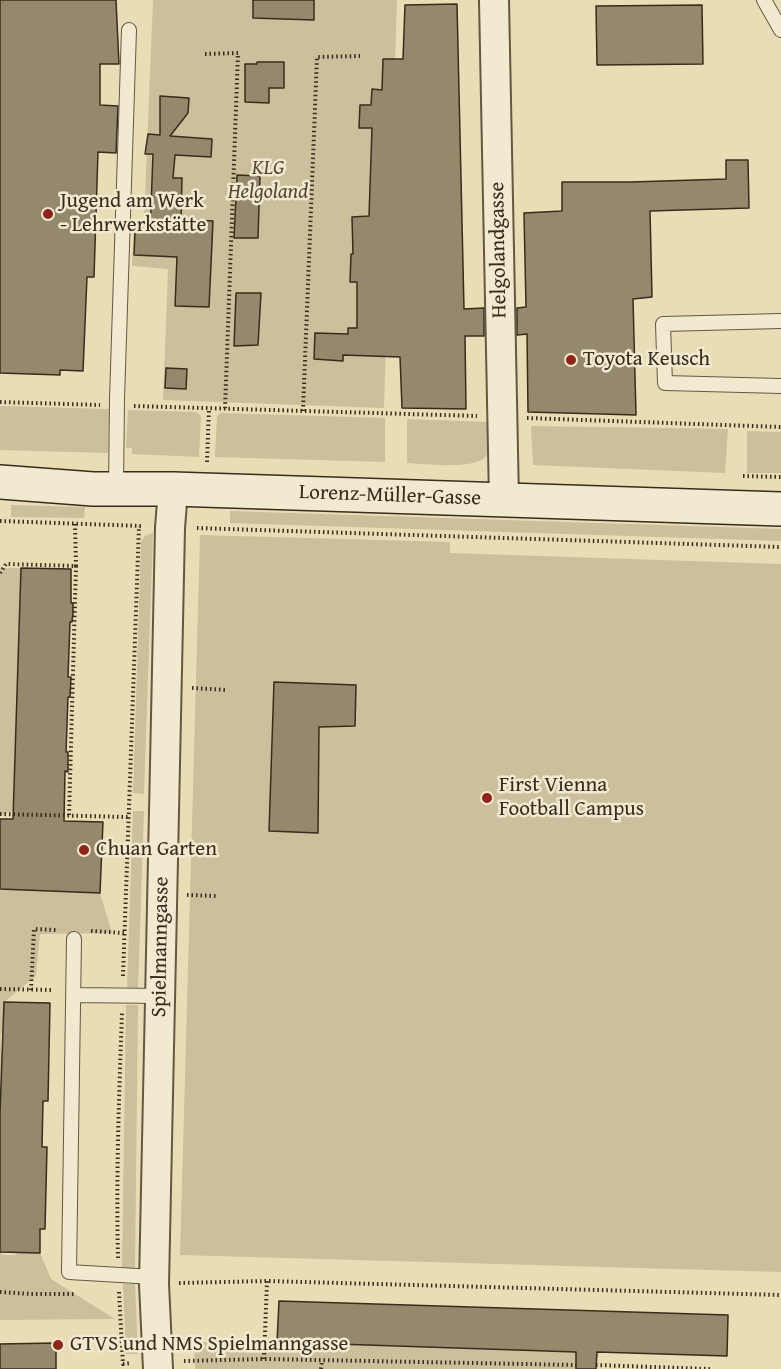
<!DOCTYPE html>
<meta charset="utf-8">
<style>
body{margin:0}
canvas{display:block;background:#e9ddb6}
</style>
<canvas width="781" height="1369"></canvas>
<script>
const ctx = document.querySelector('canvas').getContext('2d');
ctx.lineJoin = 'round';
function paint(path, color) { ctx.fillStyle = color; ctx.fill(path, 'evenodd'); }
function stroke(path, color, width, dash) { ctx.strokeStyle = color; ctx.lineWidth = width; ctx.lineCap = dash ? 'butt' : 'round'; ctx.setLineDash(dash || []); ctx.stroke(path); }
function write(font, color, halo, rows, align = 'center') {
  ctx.font = font + ' "Gentium Book Plus",serif'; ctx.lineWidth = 5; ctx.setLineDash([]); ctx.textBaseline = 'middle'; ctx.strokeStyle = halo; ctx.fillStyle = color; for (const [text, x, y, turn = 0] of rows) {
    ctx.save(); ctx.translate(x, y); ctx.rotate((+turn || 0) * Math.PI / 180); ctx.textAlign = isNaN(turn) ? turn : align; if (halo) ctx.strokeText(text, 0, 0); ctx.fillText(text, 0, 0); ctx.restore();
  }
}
paint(new Path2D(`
 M 153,0 L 397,0 L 384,408 L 163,400 L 168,269 L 132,266 L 134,223 L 144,220 Z
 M 0,406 L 109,409 L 108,453 L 0,450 Z
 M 128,410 L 196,412 L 201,416 L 199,457 L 132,454 L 132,448 L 126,448 Z
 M 221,413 L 385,418 L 385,462 L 215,457 L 217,416 Z
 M 407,419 L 489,422 C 489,432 491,447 486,456 C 478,470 422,464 407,463 Z
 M 531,426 L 728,429 L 725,473 L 533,465 Z
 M 747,431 L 781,432 L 781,473 L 747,473 Z
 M 11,505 L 85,507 L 84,518 L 11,517 Z
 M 230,511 L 781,529 L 781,541 L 230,523 Z
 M 153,533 L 144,794 L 133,793 L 141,542 L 145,536 Z
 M 200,535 L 450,542 L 450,553 L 781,564 L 781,1272 L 180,1255 Z
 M 0,568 L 21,568 L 13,811 L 0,816 Z
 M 133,811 L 144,811 L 138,988 L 127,987 Z
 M 0,889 L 100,893 L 112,933 L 40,934 L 36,976 L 4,1002 L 3,1033 L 1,1033 L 1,1052 L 2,1052 L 0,1113 Z
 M 126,1005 L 138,1005 L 135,1268 L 122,1268 Z
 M 0,1252 L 2,1252 L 2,1255 L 16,1255 L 17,1252 L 40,1253 L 51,1279 L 115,1319 L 0,1320 Z
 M 123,1284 L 135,1284 L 138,1354 L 126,1354 Z
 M 194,1342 L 277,1342 L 576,1352 L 576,1369 L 195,1369 Z`), '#cbbf9c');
const building = new Path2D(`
 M 0,0 L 116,0 L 119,64 L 100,64 L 100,105 L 118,106 L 116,153 L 98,152 L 94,277 L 87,277 L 83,371 L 60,370 L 60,375 L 0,373 Z
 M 253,0 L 314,0 L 314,20 L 253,18 Z
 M 457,4 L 464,309 L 484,308 L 484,336 L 465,336 L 466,409 L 402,408 L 400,357 L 343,355 L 343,361 L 314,359 L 315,333 L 348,334 L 348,328 L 357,328 L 357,282 L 350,282 L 351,254 L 353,254 L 352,217 L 369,216 L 372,128 L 359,128 L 360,105 L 371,105 L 372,89 L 382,90 L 383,59 L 403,59 L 405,5 Z
 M 702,5 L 703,64 L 597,65 L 596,6 Z
 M 257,62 L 284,62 L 284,88 L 269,88 L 269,103 L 245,102 L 245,64 L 257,64 Z
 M 160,96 L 189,98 L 188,113 L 170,136 L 212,139 L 211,157 L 175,155 L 173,178 L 182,178 L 181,219 L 213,221 L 209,307 L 175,306 L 177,257 L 134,255 L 135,231 L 150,232 L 153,154 L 145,154 L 148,134 L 160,135 Z
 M 726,160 L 748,160 L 749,208 L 650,211 L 652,297 L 633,299 L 636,415 L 528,412 L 527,334 L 517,335 L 517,308 L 526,307 L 524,213 L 562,211 L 562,182 L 631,182 L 726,179 Z
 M 237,175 L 260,176 L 258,238 L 234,238 Z
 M 236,293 L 261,293 L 258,345 L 234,346 Z
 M 166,368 L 187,369 L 186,389 L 165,388 Z
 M 21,568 L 71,569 L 71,603 L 73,603 L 73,613 L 72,622 L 70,622 L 68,677 L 71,677 L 70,697 L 68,697 L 66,752 L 68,752 L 68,772 L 65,771 L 64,821 L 103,822 L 100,893 L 0,889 L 0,819 L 13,819 Z
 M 274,682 L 356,685 L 355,726 L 319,727 L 318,833 L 269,831 Z
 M 4,1002 L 50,1003 L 48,1101 L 43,1101 L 42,1147 L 47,1147 L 45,1229 L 40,1229 L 40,1253 L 0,1252 L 0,1113 Z
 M 279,1301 L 728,1315 L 727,1356 L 597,1352 L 596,1369 L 576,1369 L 576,1352 L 277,1342 Z
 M 56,1343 L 56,1369 L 0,1369 L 0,1344 Z`);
paint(building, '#94886d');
stroke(building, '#382c1d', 1.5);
const lane = new Path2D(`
 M 764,0 L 781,30
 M 781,321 L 663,324 L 665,383 L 781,386
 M 116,489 L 117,399 L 129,30
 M 74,939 L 69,1272 L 154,1277
 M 74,995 L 160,996`);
const street = new Path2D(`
 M 494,0 L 504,500
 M 158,1369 L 154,1284 L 170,528 L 173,489`);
const secondary = new Path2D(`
 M 0,482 L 93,489 L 173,489 L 781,509`);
stroke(lane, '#645843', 16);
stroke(street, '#645843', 32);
stroke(secondary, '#382c1d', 36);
stroke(new Path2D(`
 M 205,54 L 238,53 L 225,409
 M 0,402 L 100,405
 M 134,406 L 477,416
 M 303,411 L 317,57 L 360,56
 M 527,418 L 781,427
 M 207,462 L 209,408
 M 743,476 L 781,477
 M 0,521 L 142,526
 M 75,524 L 76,566
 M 197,528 L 781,547
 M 0,573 L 6,564 L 76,566 L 69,816
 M 192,688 L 227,690
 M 0,814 L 128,817
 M 187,895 L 217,896
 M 91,931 L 124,933
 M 123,976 L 139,526
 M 0,989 L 53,990
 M 31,990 L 34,929 L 56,930
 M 118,1258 C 116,1176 119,1095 122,1013
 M 179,1283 L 267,1281 L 781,1295
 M 0,1292 L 31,1294 L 76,1294
 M 119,1292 L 123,1364 L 131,1363
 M 264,1359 L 267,1281
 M 184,1361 L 264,1359 L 576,1365
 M 596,1365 L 710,1369
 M 321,1369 L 322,1360`), '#382c1d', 4, [1.5, 3]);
stroke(lane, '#f1e9d0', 14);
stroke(street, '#f1e9d0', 28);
stroke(secondary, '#f1e9d0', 33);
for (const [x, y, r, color] of [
 [48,214,6,"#8f2418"],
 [571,360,6,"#8f2418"],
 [487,798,6,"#8f2418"],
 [84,850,6,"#8f2418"],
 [58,1345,6,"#8f2418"]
]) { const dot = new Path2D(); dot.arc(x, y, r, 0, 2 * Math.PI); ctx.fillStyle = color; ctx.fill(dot); stroke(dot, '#f1e9d0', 2); }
write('italic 21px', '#554936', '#f1e9d0', [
 ["KLG",268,169],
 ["Helgoland",268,193]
]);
write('21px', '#382c1d', '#f1e9d0', [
 ["Jugend am Werk",60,202],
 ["- Lehrwerkstätte",60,226],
 ["Toyota Keusch",583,360],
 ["First Vienna",499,786],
 ["Football Campus",499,810],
 ["Chuan Garten",96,850],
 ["GTVS und NMS Spielmanngasse",70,1345]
], 'left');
write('21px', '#382c1d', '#f1e9d0', [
 ["Helgolandgasse",499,250,-91],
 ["Lorenz-Müller-Gasse",390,496,2],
 ["Spielmanngasse",161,947,-89]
]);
</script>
